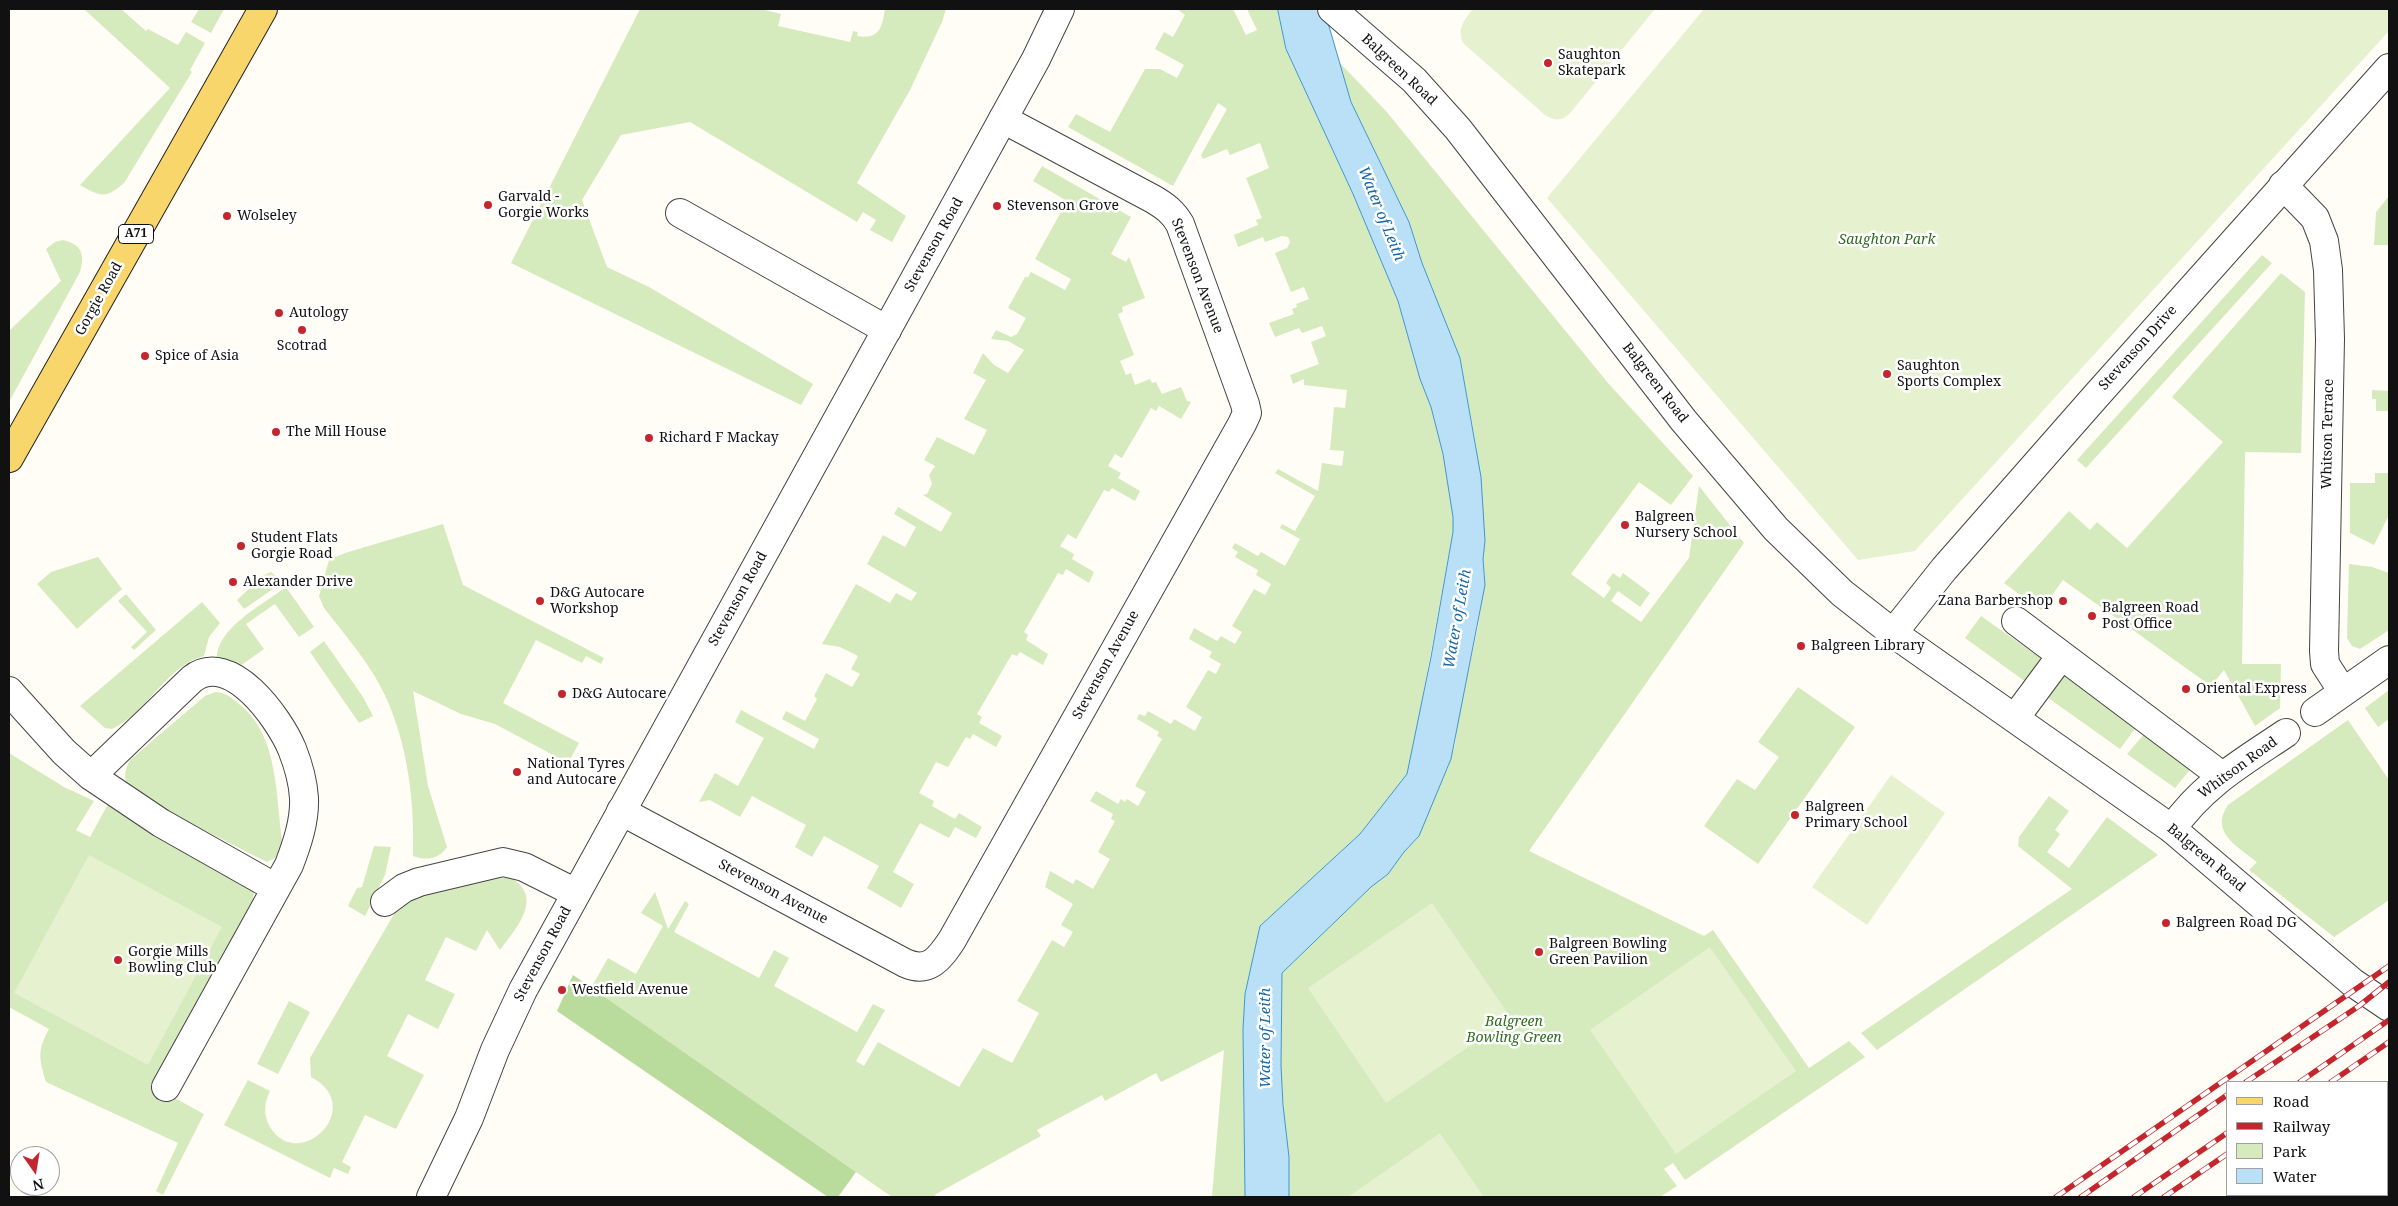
<!DOCTYPE html>
<style>
body{margin:0}
#map{position:relative;width:2398px;height:1206px;overflow:hidden;background:#fffdf5;font-family:"Noto Serif",serif}
canvas{display:block}
.frame{position:absolute;inset:0;border:10px solid #111;pointer-events:none}
.legend{position:absolute;left:2226px;top:1081px;width:162px;height:115px;box-sizing:border-box;background:#fff;border:1px solid #a0a0a0;margin:0;padding:6px 9px;list-style:none;font-size:15px;color:#111}
.legend li{display:flex;align-items:center;gap:10px;height:25px}
.legend b{width:25px;border:1px solid #a0a0a0}
.north{position:absolute;left:10px;top:1146px;width:50px;height:50px;box-sizing:border-box;background:#fff;border:1px solid #a0a0a0;border-radius:50%;rotate:167deg;font-size:14px;font-weight:700;line-height:20px;text-align:center;color:#111}
.north::after{content:'';display:block;margin:auto;width:18px;height:22px;background:#c4262e;clip-path:polygon(50% 0,100% 100%,50% 72%,0 100%)}
</style>
<div id="map">
<canvas width="2398" height="1206"></canvas>
<div class="frame"></div>
<ul class="legend">
<li><b style="height:6px;background:#f9d66b"></b>Road</li>
<li><b style="height:6px;background:#c4262e"></b>Railway</li>
<li><b style="height:14px;background:#d5ebbd"></b>Park</li>
<li><b style="height:14px;background:#b9e0f7"></b>Water</li>
</ul>
<div class="north">N</div>
</div>
<script>
const ctx = document.querySelector('canvas').getContext('2d');
ctx.lineJoin = 'round';
function paint(path, color) { ctx.fillStyle = color; ctx.fill(path, 'evenodd'); }
function stroke(path, color, width, dash) { ctx.strokeStyle = color; ctx.lineWidth = width; ctx.lineCap = dash ? 'butt' : 'round'; ctx.setLineDash(dash || []); ctx.stroke(path); }
function write(font, color, halo, rows, align = 'center') {
  ctx.font = font + ' "Noto Serif",serif'; ctx.lineWidth = 5; ctx.setLineDash([]); ctx.textBaseline = 'middle'; ctx.strokeStyle = halo; ctx.fillStyle = color; for (const [text, x, y, turn = 0] of rows) {
    ctx.save(); ctx.translate(x, y); ctx.rotate((+turn || 0) * Math.PI / 180); ctx.textAlign = isNaN(turn) ? turn : align; if (halo) ctx.strokeText(text, 0, 0); ctx.fillText(text, 0, 0); ctx.restore();
  }
}
paint(new Path2D(`
 M 84,9 L 121,9 L 146,31 L 148,29 L 178,45 L 186,32 L 205,43 L 190,70 L 192,72 L 124,183 C 105,199 101,197 80,185 L 170,88 Z
 M 199,9 L 224,9 L 211,33 L 191,22 Z
 M 640,9 L 761,9 L 781,14 L 778,26 L 850,42 L 853,31 L 858,32 L 857,36 C 880,40 882,27 885,9 L 946,9 L 942,22 L 910,90 L 857,183 L 906,216 L 892,242 L 870,230 L 876,220 L 863,212 L 857,222 L 690,122 L 621,135 L 582,200 L 607,267 L 649,287 L 813,384 L 801,405 L 511,263 Z
 M 1177,9 L 1233,9 L 1246,35 L 1257,30 L 1247,9 L 1278,9 L 1286,49 L 1353,194 L 1398,301 L 1415,362 L 1431,407 L 1443,454 L 1453,517 L 1453,532 L 1411,760 L 1407,774 L 1360,834 L 1260,926 L 1245,994 L 1243,1029 L 1245,1197 L 1212,1197 L 1224,1050 L 1161,1082 L 1156,1073 L 1105,1101 L 1102,1095 L 1037,1130 L 1041,1136 L 936,1194 L 934,1197 L 892,1197 L 591,988 L 608,958 L 636,974 L 663,926 L 641,913 L 655,892 L 668,929 L 685,901 L 689,904 L 674,932 L 759,978 L 774,950 L 789,958 L 774,986 L 857,1032 L 873,1004 L 885,1010 L 856,1061 L 864,1066 L 878,1042 L 959,1087 L 983,1048 L 1012,1063 L 1039,1013 L 1017,1001 L 1052,940 L 1064,947 L 1073,932 L 1061,925 L 1073,904 L 1045,887 L 1050,871 L 1073,884 L 1076,879 L 1093,889 L 1110,859 L 1098,852 L 1115,821 L 1111,819 L 1113,814 L 1090,801 L 1096,791 L 1118,804 L 1121,799 L 1125,802 L 1127,799 L 1138,806 L 1146,792 L 1135,786 L 1162,739 L 1157,736 L 1159,732 L 1137,719 L 1139,714 L 1145,716 L 1148,711 L 1171,724 L 1174,719 L 1195,731 L 1202,717 L 1186,707 L 1208,670 L 1216,674 L 1221,664 L 1209,657 L 1212,652 L 1189,639 L 1194,628 L 1217,641 L 1221,636 L 1235,644 L 1242,632 L 1232,626 L 1254,589 L 1265,595 L 1271,584 L 1256,575 L 1258,570 L 1235,557 L 1238,552 L 1232,548 L 1235,543 L 1258,556 L 1261,552 L 1285,566 L 1300,539 L 1280,528 L 1282,524 L 1295,531 L 1315,496 L 1275,473 L 1278,469 L 1318,491 L 1322,463 L 1342,466 L 1344,451 L 1330,450 L 1334,407 L 1345,408 L 1347,390 L 1304,385 L 1304,379 L 1293,384 L 1290,375 L 1319,364 L 1311,342 L 1326,336 L 1322,326 L 1302,333 L 1299,328 L 1275,337 L 1269,323 L 1294,314 L 1292,309 L 1297,307 L 1296,304 L 1309,299 L 1304,287 L 1291,292 L 1275,253 L 1287,248 L 1290,242 L 1288,237 L 1282,236 L 1265,242 L 1263,237 L 1238,247 L 1234,235 L 1258,225 L 1256,220 L 1262,218 L 1246,178 L 1269,168 L 1260,143 L 1230,155 L 1227,149 L 1203,159 L 1201,155 L 1227,109 L 1218,103 L 1173,186 L 1068,127 L 1076,114 L 1110,132 L 1145,69 L 1160,69 L 1177,78 L 1184,65 L 1155,49 L 1164,32 L 1173,37 L 1185,15 Z
 M 1338,61 L 1386,111 L 1608,383 L 1693,476 L 1671,505 L 1639,482 L 1571,574 L 1604,598 L 1611,588 L 1606,583 L 1613,573 L 1620,578 L 1623,573 L 1650,593 L 1640,607 L 1618,591 L 1611,601 L 1641,622 L 1689,558 L 1699,486 L 1744,543 L 1529,851 L 1704,936 L 1713,930 L 1809,1068 L 1849,1041 L 1865,1057 L 1685,1180 L 1673,1163 L 1664,1169 L 1677,1186 L 1660,1197 L 1289,1197 L 1281,1066 L 1282,973 L 1371,887 L 1388,874 L 1404,852 L 1419,836 L 1434,797 L 1448,768 L 1455,744 L 1457,724 L 1478,626 L 1485,578 L 1483,559 L 1485,541 L 1476,446 L 1460,358 L 1422,263 L 1409,222 L 1351,102 Z
 M 1042,166 L 1131,217 L 1111,254 L 1126,262 L 1129,257 L 1145,298 L 1122,307 L 1123,312 L 1118,314 L 1134,355 L 1120,361 L 1126,375 L 1131,373 L 1135,385 L 1150,379 L 1152,383 L 1156,382 L 1162,394 L 1181,387 L 1187,401 L 1191,402 L 1181,419 L 1159,406 L 1156,411 L 1151,408 L 1122,458 L 1115,454 L 1108,466 L 1121,473 L 1118,478 L 1140,491 L 1135,501 L 1112,488 L 1109,492 L 1104,490 L 1076,539 L 1068,534 L 1060,546 L 1074,554 L 1072,559 L 1094,572 L 1089,583 L 1066,569 L 1063,575 L 1058,573 L 1024,632 L 1028,635 L 1026,640 L 1048,654 L 1043,665 L 1020,652 L 1017,656 L 1012,654 L 977,714 L 982,717 L 979,723 L 1002,736 L 996,747 L 973,734 L 970,739 L 966,737 L 948,767 L 936,762 L 919,793 L 934,801 L 932,806 L 955,819 L 959,813 L 982,827 L 976,838 L 955,827 L 949,838 L 920,823 L 893,872 L 914,884 L 901,908 L 867,888 L 879,866 L 824,836 L 812,857 L 795,847 L 806,825 L 752,796 L 740,817 L 710,800 L 699,802 L 715,773 L 738,786 L 764,738 L 735,722 L 741,710 L 814,749 L 819,739 L 782,719 L 786,711 L 805,721 L 817,699 L 814,696 L 826,673 L 852,687 L 860,674 L 851,669 L 858,656 L 840,647 L 822,644 L 856,584 L 890,603 L 896,593 L 911,601 L 917,593 L 867,564 L 883,535 L 905,547 L 916,527 L 894,514 L 898,507 L 941,532 L 952,513 L 923,495 L 927,494 L 932,484 L 929,475 L 935,466 L 924,460 L 937,437 L 974,455 L 987,430 L 964,419 L 986,380 L 973,373 L 983,353 L 994,365 L 1008,373 L 1024,350 L 1008,341 L 991,339 L 996,330 L 1011,337 L 1017,334 L 1026,318 L 1008,308 L 1025,277 L 1028,277 L 1031,272 L 1065,290 L 1071,279 L 1035,259 L 1067,201 L 1033,181 Z
 M 2389,196 L 2389,245 L 2374,245 L 2376,212 Z
 M 63,240 C 82,245 85,254 80,272 L 9,402 L 9,331 L 61,281 L 46,249 L 55,242 Z
 M 2262,255 L 2272,263 L 2086,468 L 2077,460 Z
 M 2281,273 L 2305,292 L 2301,453 L 2245,452 L 2242,664 L 2281,664 L 2280,708 L 2255,726 L 2224,670 L 2211,686 L 2063,580 L 2041,610 L 2004,583 L 2069,511 L 2090,530 L 2097,522 L 2127,548 L 2223,442 L 2172,397 Z
 M 2372,390 L 2389,391 L 2389,411 L 2376,411 L 2376,399 L 2372,399 Z
 M 2375,473 L 2389,473 L 2389,515 L 2374,545 L 2350,533 L 2350,483 L 2375,483 Z
 M 443,524 L 463,585 L 604,658 L 601,664 L 586,656 L 582,663 L 536,640 L 503,703 L 579,743 L 568,763 L 495,724 L 461,714 L 413,691 L 428,786 L 447,847 C 439,859 427,861 413,856 C 415,796 406,727 374,675 C 360,652 341,630 324,608 L 319,596 L 329,560 L 345,553 Z
 M 98,557 L 122,589 L 77,629 L 37,584 L 51,572 Z
 M 2349,564 L 2372,567 L 2389,573 L 2389,630 L 2360,649 L 2352,646 L 2347,638 Z
 M 271,572 L 279,579 L 276,587 L 244,609 L 237,600 L 264,575 Z
 M 286,587 L 314,627 L 299,637 L 275,604 L 246,624 L 264,649 L 240,666 L 217,661 C 214,629 264,604 286,587 Z
 M 126,594 L 156,630 L 134,650 L 131,647 L 147,632 L 118,601 Z
 M 202,602 L 220,623 L 209,637 L 204,656 C 167,665 146,714 112,729 L 105,728 L 80,706 Z
 M 1981,616 L 2046,662 L 2030,685 L 1965,638 Z
 M 324,641 L 363,697 L 373,716 L 359,723 L 310,652 Z
 M 2057,669 L 2137,726 L 2120,749 L 2040,692 Z
 M 1798,687 L 1855,727 L 1758,864 L 1704,826 L 1737,779 L 1755,790 L 1779,757 L 1758,742 Z
 M 2389,690 L 2389,719 L 2378,727 L 2365,708 Z
 M 216,692 C 226,693 231,697 239,704 C 278,734 276,795 282,840 C 282,851 278,858 267,862 L 135,795 C 124,784 122,775 130,760 L 205,696 Z
 M 2348,720 L 2389,780 L 2389,900 L 2334,937 L 2249,870 L 2257,862 C 2238,847 2209,832 2228,805 Z
 M 2146,732 L 2193,766 L 2175,788 L 2127,754 Z
 M 9,753 L 64,787 L 94,801 L 76,830 L 90,837 L 108,804 L 247,880 L 254,893 L 253,901 L 151,1085 L 204,1114 L 163,1195 L 156,1191 L 178,1143 L 46,1082 C 39,1058 37,1051 49,1029 L 9,1007 Z
 M 2049,796 L 2069,811 L 2055,830 L 2060,834 L 2047,852 L 2069,868 L 2107,817 L 2158,855 L 1877,1050 L 1861,1033 L 2072,889 L 2018,846 L 2019,837 Z
 M 374,846 L 391,847 L 385,875 L 365,916 L 348,906 L 357,888 L 362,887 Z
 M 489,876 L 491,879 C 502,878 512,876 520,885 C 539,905 512,933 500,950 L 487,930 L 476,951 L 446,937 L 425,980 L 455,994 L 438,1029 L 408,1014 L 387,1056 L 424,1075 L 396,1129 L 365,1115 L 342,1162 L 351,1167 L 348,1174 L 334,1168 L 330,1178 L 224,1125 L 248,1080 L 270,1091 C 264,1103 263,1115 270,1127 C 299,1174 368,1107 311,1077 L 310,1058 L 397,909 L 412,896 Z
 M 289,1001 L 310,1012 L 278,1074 L 257,1064 Z
 M 2389,1139 L 2389,1197 L 2306,1197 L 2310,1195 L 2387,1195 L 2387,1141 Z`), '#d5ebbd');
paint(new Path2D(`
 M 573,975 L 856,1172 L 838,1197 L 828,1197 L 557,1011 Z`), '#b9dc9c');
paint(new Path2D(`
 M 1473,9 L 1655,9 L 1571,112 C 1563,121 1556,122 1545,115 L 1464,44 C 1456,30 1464,20 1473,9 Z
 M 1704,9 L 2389,9 L 2389,31 L 1915,551 L 1858,560 L 1547,198 Z
 M 1891,775 L 1945,813 L 1867,925 L 1812,887 Z
 M 89,855 L 222,927 L 148,1065 L 14,993 Z
 M 1432,903 L 1511,1018 L 1386,1103 L 1308,988 Z
 M 1710,947 L 1796,1071 L 1676,1154 L 1590,1030 Z
 M 1440,1133 L 1484,1197 L 1348,1197 Z`), '#e6f2cf');
const water = new Path2D(`
 M 1278,9 L 1324,9 L 1351,102 L 1409,222 L 1422,263 L 1460,358 L 1481,477 L 1485,541 L 1483,559 L 1485,585 L 1451,759 L 1419,836 L 1404,852 L 1388,874 L 1371,887 L 1282,973 L 1281,1066 L 1283,1105 L 1289,1157 L 1289,1197 L 1245,1197 L 1243,1029 L 1245,994 L 1260,926 L 1360,834 L 1407,774 L 1431,657 L 1453,532 L 1453,517 L 1443,454 L 1431,407 L 1420,379 L 1398,301 L 1353,194 L 1286,49 Z`);
paint(water, '#b9e0f7');
stroke(water, '#3f96cf', 1);
const minor = new Path2D(`
 M 2283,185 L 2315,218 L 2324,241 L 2328,270 L 2330,339 L 2324,651 L 2325,664 L 2343,692
 M 680,213 L 887,330
 M 2016,621 L 2222,776
 M 9,691 L 64,752 L 91,776 L 161,823 L 276,888
 M 2315,712 L 2389,660
 M 2015,718 L 2061,656
 M 91,776 L 192,679 C 230,649 279,718 292,749 C 298,764 303,782 304,798 C 305,821 297,844 289,865 L 166,1087
 M 621,811 L 905,963 C 929,974 940,958 952,940 L 1242,424 L 1247,413 L 1245,404 L 1180,224 C 1173,212 1165,206 1153,199 L 1003,119
 M 2172,829 C 2202,785 2243,762 2286,733
 M 385,902 L 404,888 L 419,882 L 503,862 L 524,867 L 576,893`);
const tertiary = new Path2D(`
 M 1332,9 L 1414,80 L 1458,129 L 1684,421 L 1776,529 L 1842,593 L 1893,633 L 2172,829 L 2352,982 L 2389,1007
 M 1893,633 L 1944,569 L 2096,396 L 2389,68
 M 431,1197 L 469,1118 L 495,1050 L 523,990 L 1036,59 L 1060,9`);
const primary = new Path2D(`
 M 9,458 L 263,9`);
stroke(minor, '#444', 30);
stroke(tertiary, '#444', 30);
stroke(primary, '#222', 30);
stroke(minor, '#fff', 28);
stroke(tertiary, '#fff', 28);
stroke(primary, '#f9d66b', 28);
stroke(new Path2D(`
 M 2387,1088 L 2389,1086
 M 2387,1107 L 2389,1105
 M 2225,1197 L 2228,1195
 M 2253,1197 L 2257,1195`), '#c4262e', 1);
const rail = new Path2D(`
 M 2246,1082 L 2359,1006 L 2389,982
 M 2300,1082 L 2389,1020
 M 2331,1082 L 2389,1042
 M 2056,1197 L 2389,966
 M 2081,1197 L 2227,1095
 M 2134,1197 L 2227,1133
 M 2164,1197 L 2227,1154`);
stroke(rail, '#c4262e', 5.5);
stroke(rail, '#fff', 4, [11]);
for (const [x, y, r, color] of [
 [1548,63,5,"#c4262e"],
 [488,205,5,"#c4262e"],
 [997,206,5,"#c4262e"],
 [227,216,5,"#c4262e"],
 [279,313,5,"#c4262e"],
 [302,330,5,"#c4262e"],
 [145,356,5,"#c4262e"],
 [1887,374,5,"#c4262e"],
 [276,432,5,"#c4262e"],
 [649,438,5,"#c4262e"],
 [1625,525,5,"#c4262e"],
 [241,546,5,"#c4262e"],
 [233,582,5,"#c4262e"],
 [540,601,5,"#c4262e"],
 [2063,601,5,"#c4262e"],
 [2092,616,5,"#c4262e"],
 [1801,646,5,"#c4262e"],
 [2186,689,5,"#c4262e"],
 [562,694,5,"#c4262e"],
 [517,772,5,"#c4262e"],
 [1795,815,5,"#c4262e"],
 [2166,923,5,"#c4262e"],
 [1539,952,5,"#c4262e"],
 [118,960,5,"#c4262e"],
 [562,990,5,"#c4262e"]
]) { const dot = new Path2D(); dot.arc(x, y, r, 0, 2 * Math.PI); ctx.fillStyle = color; ctx.fill(dot); stroke(dot, '#fff', 2); }
for (const [x, y, w] of [
 [136,234,35]
]) { const box = new Path2D(); box.roundRect(x - w / 2, y - 9.5, w, 19, 4); ctx.fillStyle = '#fff'; ctx.fill(box); stroke(box, '#111', 1); }
write('bold 12px', '#111', null, [
 ["A71",136,234]
]);
write('14px', '#111', '#fff', [
 ["Saughton",1558,55],
 ["Skatepark",1558,71],
 ["Garvald -",498,197],
 ["Gorgie Works",498,213],
 ["Stevenson Grove",1007,206],
 ["Wolseley",237,216],
 ["Autology",289,313],
 ["Scotrad",302,346,"center"],
 ["Spice of Asia",155,356],
 ["Saughton",1897,366],
 ["Sports Complex",1897,382],
 ["The Mill House",286,432],
 ["Richard F Mackay",659,438],
 ["Balgreen",1635,517],
 ["Nursery School",1635,533],
 ["Student Flats",251,538],
 ["Gorgie Road",251,554],
 ["Alexander Drive",243,582],
 ["D&G Autocare",550,593],
 ["Workshop",550,609],
 ["Zana Barbershop",2053,601,"right"],
 ["Balgreen Road",2102,608],
 ["Post Office",2102,624],
 ["Balgreen Library",1811,646],
 ["Oriental Express",2196,689],
 ["D&G Autocare",572,694],
 ["National Tyres",527,764],
 ["and Autocare",527,780],
 ["Balgreen",1805,807],
 ["Primary School",1805,823],
 ["Balgreen Road DG",2176,923],
 ["Balgreen Bowling",1549,944],
 ["Green Pavilion",1549,960],
 ["Gorgie Mills",128,952],
 ["Bowling Club",128,968],
 ["Westfield Avenue",572,990]
], 'left');
write('14px', '#111', '#fff', [
 ["Balgreen Road",1399,70,43],
 ["Stevenson Road",934,245,-61],
 ["Stevenson Avenue",1197,276,69],
 ["Gorgie Road",99,299,-61],
 ["Stevenson Drive",2138,348,-48],
 ["Balgreen Road",1655,383,52],
 ["Whitson Terrace",2328,434,-89],
 ["Stevenson Road",738,599,-61],
 ["Stevenson Avenue",1106,665,-61],
 ["Whitson Road",2238,768,-36],
 ["Balgreen Road",2206,858,40],
 ["Stevenson Avenue",773,892,28],
 ["Stevenson Road",543,954,-62]
]);
write('italic 14px', '#2f6b1f', '#fff', [
 ["Saughton Park",1887,240],
 ["Balgreen",1514,1022],
 ["Bowling Green",1514,1038]
]);
write('italic 15px', '#1768a6', '#fff', [
 ["Water of Leith",1381,214,68],
 ["Water of Leith",1458,619,-80],
 ["Water of Leith",1266,1038,-90]
]);
</script>
